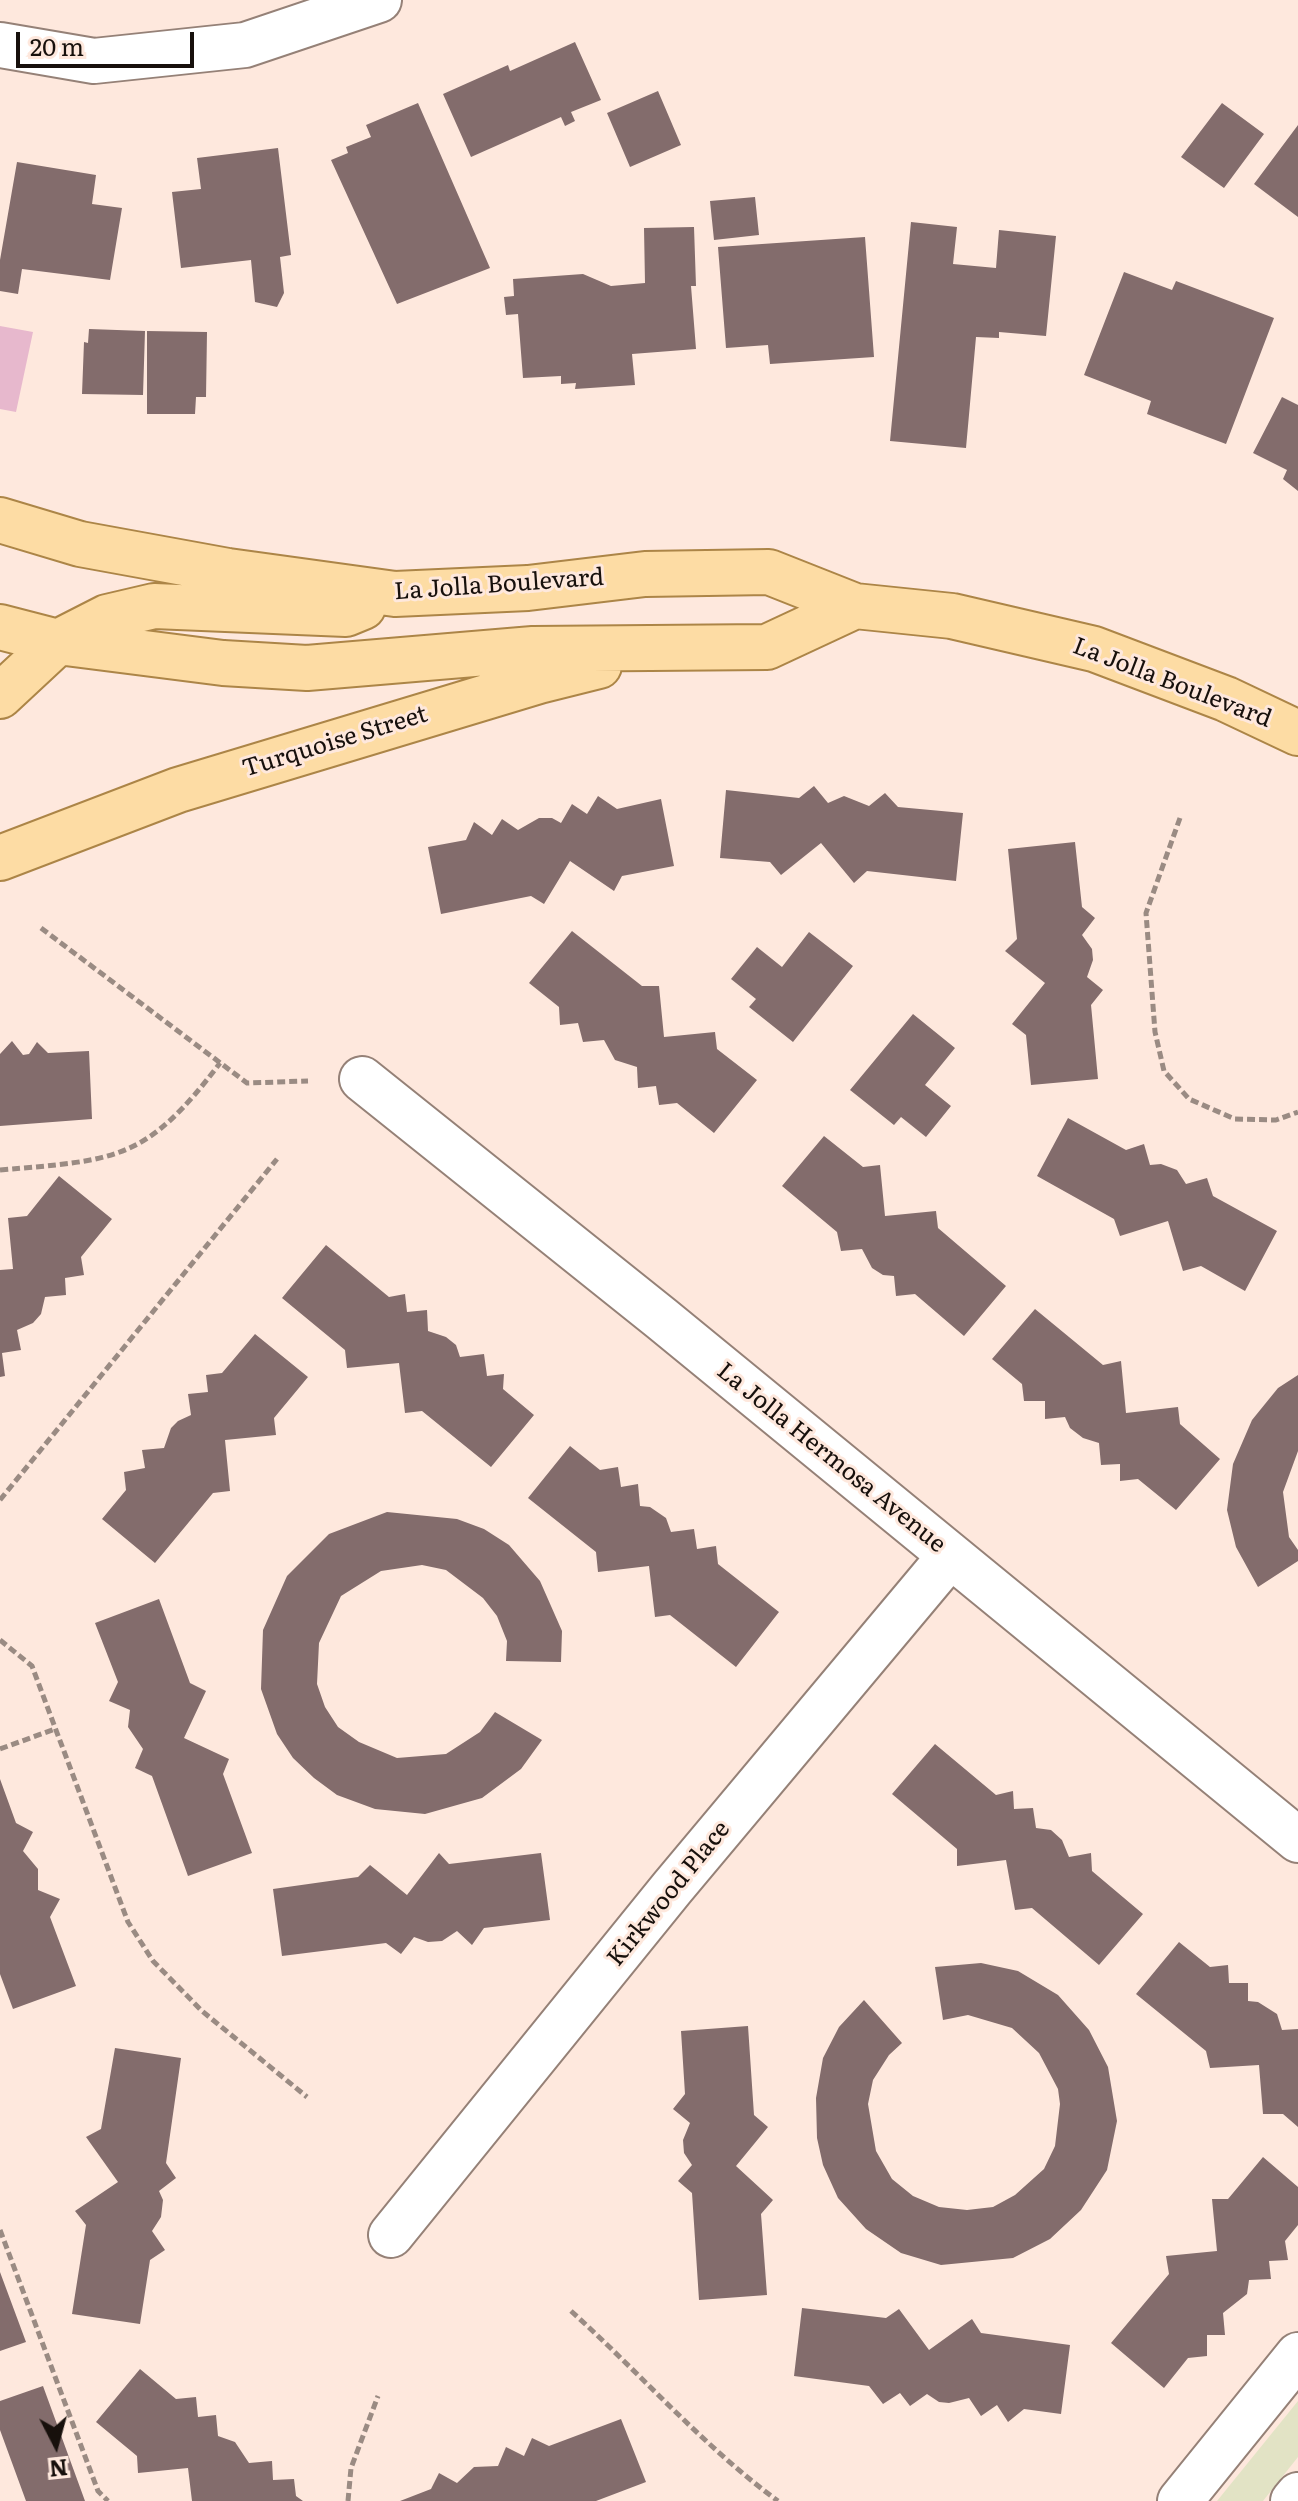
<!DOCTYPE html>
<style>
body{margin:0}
#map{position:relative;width:1298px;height:2501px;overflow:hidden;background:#fee8dd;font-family:Literata,serif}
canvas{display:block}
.north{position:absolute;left:16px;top:2405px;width:80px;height:80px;-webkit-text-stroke:6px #fee8dd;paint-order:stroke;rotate:174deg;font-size:22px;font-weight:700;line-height:32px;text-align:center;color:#17100c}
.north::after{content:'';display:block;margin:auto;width:28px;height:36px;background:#17100c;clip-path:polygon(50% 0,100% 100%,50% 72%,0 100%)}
.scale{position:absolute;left:16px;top:32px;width:178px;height:36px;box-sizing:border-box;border:4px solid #17100c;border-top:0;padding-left:10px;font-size:24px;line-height:28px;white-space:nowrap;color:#17100c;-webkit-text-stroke:6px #fee8dd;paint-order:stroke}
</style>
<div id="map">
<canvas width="1298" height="2501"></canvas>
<div class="north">N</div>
<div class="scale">20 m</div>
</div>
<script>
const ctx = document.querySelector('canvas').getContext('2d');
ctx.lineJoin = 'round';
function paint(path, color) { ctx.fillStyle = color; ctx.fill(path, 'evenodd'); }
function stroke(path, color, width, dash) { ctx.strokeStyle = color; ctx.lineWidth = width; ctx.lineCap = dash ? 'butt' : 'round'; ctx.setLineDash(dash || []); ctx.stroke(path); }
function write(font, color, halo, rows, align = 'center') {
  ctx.font = font + ' Literata,serif'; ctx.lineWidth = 6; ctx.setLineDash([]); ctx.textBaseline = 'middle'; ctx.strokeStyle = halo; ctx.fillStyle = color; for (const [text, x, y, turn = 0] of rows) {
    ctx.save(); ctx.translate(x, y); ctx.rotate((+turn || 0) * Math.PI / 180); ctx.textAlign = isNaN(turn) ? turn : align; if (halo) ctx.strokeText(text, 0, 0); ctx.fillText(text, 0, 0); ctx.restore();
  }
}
paint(new Path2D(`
 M 1298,2401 L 1298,2457 L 1263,2501 L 1217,2501 Z`), '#e2e3c5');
paint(new Path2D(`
 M 0,326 L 33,332 L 16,412 L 0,409 Z`), '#e7b8cd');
paint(new Path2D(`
 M 575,42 L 601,100 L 571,112 L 575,121 L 565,126 L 561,117 L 471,157 L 443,94 L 508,65 L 510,71 Z
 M 658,91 L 681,145 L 630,167 L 607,113 Z
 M 418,103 L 490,268 L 397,304 L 331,160 L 348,153 L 346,147 L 371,137 L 366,125 Z
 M 1222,103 L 1264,134 L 1224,188 L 1181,157 Z
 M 1298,125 L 1298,217 L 1254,184 Z
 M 278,148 L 291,255 L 280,257 L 284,293 L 277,307 L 255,302 L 251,260 L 181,268 L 172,192 L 201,189 L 197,158 Z
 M 17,162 L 96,175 L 92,204 L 122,208 L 110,280 L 22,269 L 18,294 L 0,291 L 0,260 Z
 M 755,197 L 759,235 L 714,240 L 710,201 Z
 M 911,222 L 957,227 L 953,264 L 996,268 L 999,230 L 1056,236 L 1046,336 L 999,332 L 999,338 L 976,337 L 966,448 L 890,441 Z
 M 694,227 L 696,286 L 691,286 L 696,349 L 632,354 L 635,385 L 575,389 L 576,383 L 561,384 L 561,376 L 523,378 L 518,314 L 506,315 L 504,297 L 514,296 L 513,279 L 583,274 L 611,286 L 645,283 L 644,228 Z
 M 865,237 L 874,357 L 770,364 L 768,345 L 726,348 L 718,247 Z
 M 1124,272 L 1172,290 L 1176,281 L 1274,318 L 1226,444 L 1147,414 L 1151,401 L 1084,375 Z
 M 89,329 L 145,331 L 143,395 L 82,394 L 84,342 L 88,343 Z
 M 147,331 L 207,332 L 206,397 L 196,397 L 195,414 L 147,414 Z
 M 1282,397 L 1298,405 L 1298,491 L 1283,479 L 1287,470 L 1253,453 Z
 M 814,786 L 828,803 L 844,796 L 869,806 L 885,793 L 898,807 L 963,813 L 956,881 L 867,871 L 854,883 L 821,843 L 781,875 L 770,862 L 720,858 L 726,790 L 799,798 Z
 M 598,796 L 617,809 L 661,799 L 674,866 L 622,876 L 614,891 L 570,861 L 544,904 L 531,896 L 441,914 L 428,847 L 466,840 L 474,822 L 492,835 L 502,819 L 518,830 L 539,818 L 552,818 L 561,823 L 572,804 L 587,814 Z
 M 1075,842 L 1082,907 L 1095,918 L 1082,935 L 1092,949 L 1093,960 L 1087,977 L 1103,990 L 1091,1005 L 1098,1079 L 1031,1085 L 1026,1035 L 1012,1024 L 1045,983 L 1005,951 L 1017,939 L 1008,849 Z
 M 572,931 L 642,986 L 659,986 L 664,1037 L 715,1032 L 717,1049 L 757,1080 L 714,1133 L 677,1103 L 659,1105 L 656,1086 L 638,1088 L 637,1067 L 615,1060 L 604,1040 L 583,1042 L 578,1023 L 560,1025 L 559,1007 L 529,983 Z
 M 809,932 L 853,966 L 793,1042 L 749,1007 L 756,999 L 731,979 L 757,947 L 782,967 Z
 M 913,1014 L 955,1048 L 925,1085 L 951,1106 L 926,1137 L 901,1117 L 894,1125 L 850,1090 Z
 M 12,1041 L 23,1055 L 29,1054 L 37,1042 L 48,1053 L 89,1051 L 92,1119 L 0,1126 L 0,1054 Z
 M 1068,1118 L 1126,1150 L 1144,1144 L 1150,1165 L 1161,1164 L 1177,1170 L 1186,1184 L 1207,1178 L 1213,1196 L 1277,1231 L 1245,1291 L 1201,1266 L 1183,1271 L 1168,1221 L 1120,1236 L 1114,1219 L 1037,1176 Z
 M 824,1136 L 863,1167 L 880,1165 L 885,1216 L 936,1211 L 938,1228 L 1006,1286 L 964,1336 L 915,1294 L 896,1296 L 894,1276 L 883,1275 L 872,1268 L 862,1249 L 841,1251 L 837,1232 L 782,1186 Z
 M 59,1176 L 112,1219 L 81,1257 L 84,1275 L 65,1278 L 66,1295 L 45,1297 L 41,1314 L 33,1323 L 17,1330 L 21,1350 L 2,1353 L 5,1376 L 0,1377 L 0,1270 L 13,1269 L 8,1218 L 27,1216 Z
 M 326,1245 L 389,1297 L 405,1294 L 407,1312 L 427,1310 L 428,1331 L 446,1337 L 456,1345 L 460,1357 L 484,1354 L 487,1376 L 504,1374 L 503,1389 L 534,1415 L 491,1467 L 422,1411 L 405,1413 L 399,1363 L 347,1368 L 345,1350 L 282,1298 Z
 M 1035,1309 L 1103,1365 L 1121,1361 L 1126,1413 L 1178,1407 L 1180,1424 L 1220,1459 L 1176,1510 L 1138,1479 L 1120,1481 L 1120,1464 L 1101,1465 L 1099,1443 L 1083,1438 L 1070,1428 L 1065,1417 L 1045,1419 L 1045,1401 L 1024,1401 L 1022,1384 L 992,1359 Z
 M 255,1334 L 308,1377 L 274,1418 L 276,1435 L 225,1440 L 230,1491 L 213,1493 L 155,1563 L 102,1519 L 126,1490 L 124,1472 L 145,1468 L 142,1450 L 164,1448 L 171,1428 L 178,1421 L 191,1415 L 188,1394 L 208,1392 L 206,1375 L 222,1373 Z
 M 1298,1375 L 1298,1451 L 1283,1492 L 1289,1537 L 1298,1550 L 1298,1561 L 1258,1587 L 1236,1547 L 1227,1510 L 1233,1464 L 1252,1420 L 1278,1388 Z
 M 570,1446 L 600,1470 L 618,1467 L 621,1487 L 638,1484 L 640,1506 L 650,1507 L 666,1518 L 671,1532 L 694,1529 L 697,1549 L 716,1546 L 718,1564 L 779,1612 L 736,1667 L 670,1615 L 655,1617 L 649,1566 L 598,1572 L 596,1552 L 528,1498 Z
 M 387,1512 L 457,1519 L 484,1529 L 509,1545 L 540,1581 L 562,1631 L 561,1662 L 506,1661 L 507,1641 L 497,1616 L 483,1598 L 446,1570 L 422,1565 L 381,1571 L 341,1596 L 319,1643 L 317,1684 L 325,1707 L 338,1727 L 359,1742 L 397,1758 L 446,1754 L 480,1732 L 495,1712 L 542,1740 L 521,1769 L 482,1798 L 425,1814 L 375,1809 L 337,1795 L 314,1778 L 293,1758 L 277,1734 L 261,1689 L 263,1630 L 287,1576 L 329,1534 Z
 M 159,1599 L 190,1683 L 206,1691 L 184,1738 L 229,1759 L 223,1774 L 252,1853 L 188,1876 L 152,1776 L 135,1768 L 143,1749 L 128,1727 L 130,1710 L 109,1701 L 118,1682 L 95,1623 Z
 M 935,1744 L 996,1795 L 1013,1791 L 1014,1809 L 1033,1808 L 1036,1828 L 1051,1830 L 1062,1840 L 1069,1857 L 1091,1853 L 1092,1871 L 1143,1914 L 1099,1965 L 1032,1908 L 1015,1910 L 1006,1860 L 957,1866 L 957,1849 L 892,1794 Z
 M 0,1779 L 16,1823 L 33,1832 L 23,1851 L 38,1869 L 38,1890 L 60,1899 L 50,1917 L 76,1986 L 13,2009 L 0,1974 Z
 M 439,1853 L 449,1864 L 541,1853 L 550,1920 L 484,1928 L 472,1945 L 457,1931 L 442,1941 L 428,1942 L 414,1937 L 401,1954 L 386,1943 L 282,1956 L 273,1889 L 358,1877 L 370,1865 L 407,1895 Z
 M 1179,1942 L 1210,1967 L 1228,1965 L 1229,1983 L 1248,1983 L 1248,2001 L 1258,2002 L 1277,2014 L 1282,2030 L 1298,2029 L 1298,2127 L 1283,2114 L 1263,2114 L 1259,2065 L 1210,2068 L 1206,2051 L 1136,1994 Z
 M 981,1963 L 1018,1971 L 1058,1995 L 1089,2030 L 1108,2067 L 1117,2121 L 1107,2170 L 1081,2210 L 1050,2239 L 1013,2258 L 941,2265 L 901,2253 L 866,2229 L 838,2198 L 823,2165 L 817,2138 L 816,2098 L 823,2058 L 839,2027 L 864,2000 L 902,2043 L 889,2055 L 873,2080 L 868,2104 L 876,2151 L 892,2179 L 913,2196 L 939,2207 L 967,2210 L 993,2207 L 1015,2195 L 1044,2169 L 1055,2146 L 1060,2104 L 1058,2089 L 1039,2053 L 1012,2028 L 968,2015 L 943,2020 L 935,1967 Z
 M 748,2026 L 754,2115 L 768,2127 L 736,2166 L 773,2200 L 761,2214 L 767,2295 L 699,2300 L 692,2193 L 678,2181 L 692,2165 L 684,2153 L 683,2140 L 690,2123 L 673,2109 L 685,2094 L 681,2031 Z
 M 115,2048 L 181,2058 L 166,2163 L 176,2178 L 159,2191 L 163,2200 L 161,2217 L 152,2231 L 165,2250 L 150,2260 L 140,2324 L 72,2314 L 86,2225 L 75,2211 L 118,2182 L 86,2137 L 101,2129 Z
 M 1263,2157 L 1298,2187 L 1298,2225 L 1285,2241 L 1288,2260 L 1269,2261 L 1271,2279 L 1249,2280 L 1247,2294 L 1223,2313 L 1225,2335 L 1207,2335 L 1207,2356 L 1188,2358 L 1164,2388 L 1111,2343 L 1169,2274 L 1166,2256 L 1217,2251 L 1212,2199 L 1228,2199 Z
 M 0,2272 L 26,2342 L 0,2351 Z
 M 802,2308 L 886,2318 L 899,2309 L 929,2350 L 972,2319 L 981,2333 L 1070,2345 L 1061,2414 L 1024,2409 L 1008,2422 L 997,2405 L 981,2416 L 969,2398 L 949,2403 L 939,2402 L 927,2394 L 910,2406 L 900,2393 L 883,2404 L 869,2386 L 794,2376 Z
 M 140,2369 L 176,2399 L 196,2397 L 198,2417 L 216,2415 L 218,2436 L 235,2442 L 249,2463 L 272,2461 L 273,2480 L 294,2479 L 296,2496 L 303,2501 L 192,2501 L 188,2468 L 138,2473 L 137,2456 L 96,2422 Z
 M 43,2386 L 85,2501 L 26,2501 L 0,2430 L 0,2401 Z
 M 621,2419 L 646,2482 L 596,2501 L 400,2501 L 431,2489 L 439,2473 L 457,2483 L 474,2467 L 498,2466 L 506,2447 L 524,2456 L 532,2438 L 549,2446 Z`), '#836c6c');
const minor = new Path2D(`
 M 0,45 L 94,61 L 245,45 L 379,0
 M 362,1079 L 662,1319 L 1298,1840
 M 391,2235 L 672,1888 L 950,1556
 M 1180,2501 L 1298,2355
 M 1293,2501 L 1298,2495`);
const major = new Path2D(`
 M 0,520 L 80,544 L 228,571 L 395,594 L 528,588 L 645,574 L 769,572 L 855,606 L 952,616 L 1094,649 L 1226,699 L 1298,733
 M 0,627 L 58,642 L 223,663 L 307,668 L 533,649 L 767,647 L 855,606
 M 0,696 L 58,642 L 107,617 L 154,606 L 346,614 L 363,607
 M 0,858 L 178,790 L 539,681 L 599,666`);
stroke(minor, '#958177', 48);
stroke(major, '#ac8547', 48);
stroke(new Path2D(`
 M 1180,818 L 1146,913 L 1155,1032 L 1164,1071 L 1189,1099 L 1235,1119 L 1276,1120 L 1298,1112
 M 41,928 L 247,1083 L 308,1081
 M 0,1170 C 117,1160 146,1161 220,1063
 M 0,1500 L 277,1159
 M 0,1640 L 32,1666 L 128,1922 L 153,1961 L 202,2011 L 307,2097
 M 0,1749 L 55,1729
 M 0,2230 L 98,2491 L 108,2501
 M 571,2311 C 641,2374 703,2446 778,2501
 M 348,2501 L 351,2468 L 378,2396`), '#9a8b83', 5, [8, 4]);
stroke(minor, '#fff', 44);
stroke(major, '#fddca4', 44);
write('24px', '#17100c', '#fee8dd', [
 ["La Jolla Boulevard",499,585,-4],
 ["La Jolla Boulevard",1172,683,21],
 ["Turquoise Street",335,742,-17],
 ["La Jolla Hermosa Avenue",831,1458,39],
 ["Kirkwood Place",669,1894,-51]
]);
</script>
